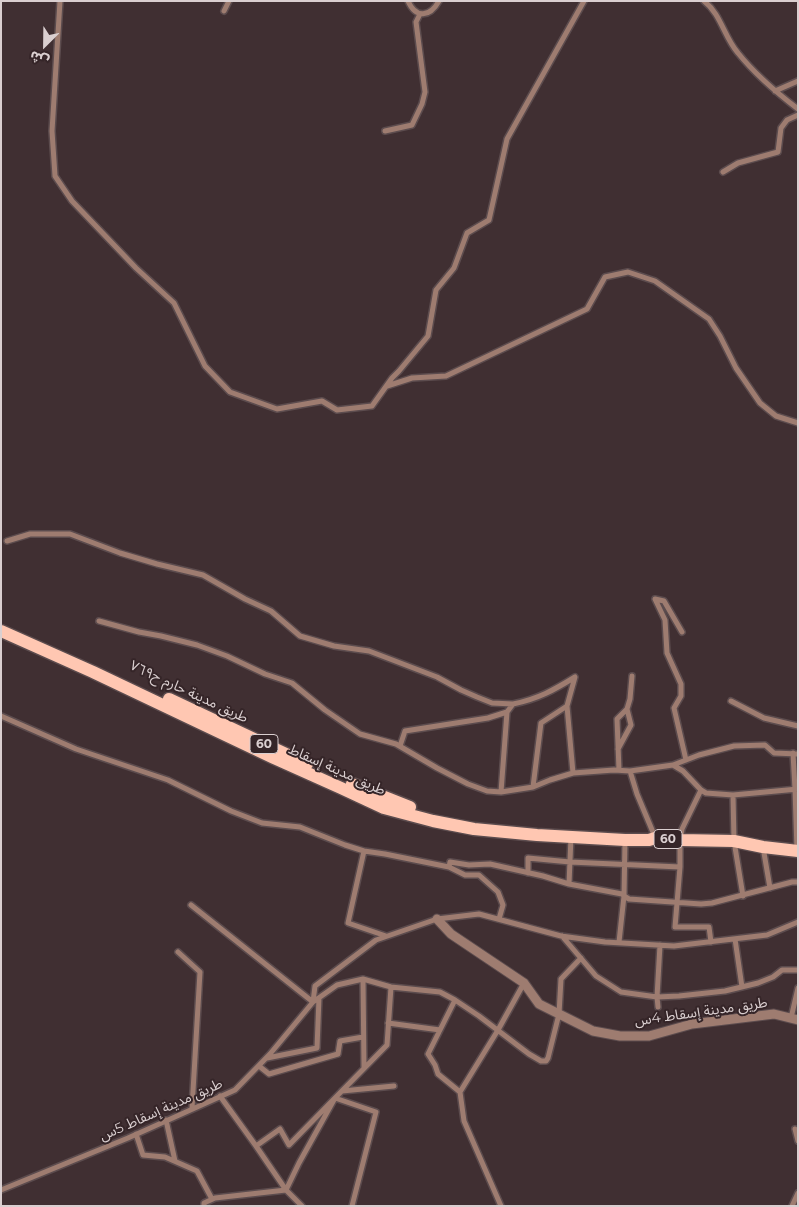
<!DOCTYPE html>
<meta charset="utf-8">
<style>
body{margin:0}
#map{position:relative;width:799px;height:1207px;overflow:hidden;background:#402f32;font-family:Montserrat,"Noto Sans Arabic",sans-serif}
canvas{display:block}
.frame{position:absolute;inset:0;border:2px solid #dacfd0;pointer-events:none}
.north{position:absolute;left:20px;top:20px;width:50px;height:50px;-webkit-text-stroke:4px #352528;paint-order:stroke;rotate:203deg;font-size:14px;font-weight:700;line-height:20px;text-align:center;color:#dacfd0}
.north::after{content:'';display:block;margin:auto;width:18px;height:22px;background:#dacfd0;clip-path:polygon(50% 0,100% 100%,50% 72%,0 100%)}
</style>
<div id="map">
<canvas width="799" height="1207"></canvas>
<div class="frame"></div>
<div class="north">ش</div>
</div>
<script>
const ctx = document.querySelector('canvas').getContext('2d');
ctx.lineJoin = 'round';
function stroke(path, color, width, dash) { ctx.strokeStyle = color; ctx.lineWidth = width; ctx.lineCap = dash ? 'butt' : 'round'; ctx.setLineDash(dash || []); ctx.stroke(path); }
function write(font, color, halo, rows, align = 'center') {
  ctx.font = font + ' Montserrat,"Noto Sans Arabic",sans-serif'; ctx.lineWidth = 4; ctx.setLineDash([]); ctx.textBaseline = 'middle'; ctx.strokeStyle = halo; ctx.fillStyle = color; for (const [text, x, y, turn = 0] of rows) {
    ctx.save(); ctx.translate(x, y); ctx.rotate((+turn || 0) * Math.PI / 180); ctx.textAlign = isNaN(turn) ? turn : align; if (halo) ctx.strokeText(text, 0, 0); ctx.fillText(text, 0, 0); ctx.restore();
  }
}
const minor = new Path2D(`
 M 60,1 L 52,131 L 55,176 L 72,201 L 136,268 L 174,303 L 205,366 L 230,392 L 277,409 L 322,401 L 337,410 L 372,406 L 392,378 L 399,371 L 428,336 L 436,290 L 454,268 L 467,233 L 489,220 L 507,139 L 584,1
 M 408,1 C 416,19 430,17 439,1
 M 704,1 C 721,14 724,37 738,53 C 754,73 777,93 798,109
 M 224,11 L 229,1
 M 775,91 L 798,81
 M 385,131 L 412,125 L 422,104 L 425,92 L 416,22 L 420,14
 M 723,172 L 738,163 L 778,152 L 781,128 L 787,120 L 798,115
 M 387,386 L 412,378 L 446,376 L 587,309 L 605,277 L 628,272 L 655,281 L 709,319 L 720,336 L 736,368 L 760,403 L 776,416 L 798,423
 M 7,541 L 30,534 L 70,534 L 120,553 L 157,564 L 203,575 L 245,599 L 271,611 L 300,636 L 334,646 L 369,651 L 437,677 L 461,690 L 477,697 L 492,703 L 513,704
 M 99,621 L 139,632 L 161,636 L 197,645 L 227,656 L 265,674 L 292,683 L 325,710 L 360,734 L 396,744 L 437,768 L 468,784 L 487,791 L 501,792 L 533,787 L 550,780 L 573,773 L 614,770 L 630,771 L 673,765 L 683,771 L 701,790 L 706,793 L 733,795 L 798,789
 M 682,632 L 664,601 L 655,599 L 665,620 L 667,653 L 681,684 L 681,696 L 674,708 L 686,760
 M 731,701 L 764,718 L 798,726
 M 567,706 L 573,773
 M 1,716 L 76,749 L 168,780 L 231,811 L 262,823 L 300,827 L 345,845 L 364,851 L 385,854 L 449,867 L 465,875 L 479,875 L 498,892 L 503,905 L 499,919
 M 400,746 L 405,731 L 488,718 L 507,712 L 513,704 C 538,699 554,690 575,677 L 567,706 L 541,723 L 533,787
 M 618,749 L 631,725 L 627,709
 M 793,753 L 795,789 L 797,850
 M 673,765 L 699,755 L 734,746 L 765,745 L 774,753 L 798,754
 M 619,770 L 617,719 L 627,709 L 630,699 L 632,676
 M 630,771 L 637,794 L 655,837
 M 701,790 L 682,829 L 680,840 L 680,867 L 675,927 L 709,927 L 711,942
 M 501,792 L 507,712
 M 733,795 L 734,841 L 743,896
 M 763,847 L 770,888
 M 364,851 L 348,923 L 386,936
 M 449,867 L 450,862 L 469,865 L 490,864 L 543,876 L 569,884 L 622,894 L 624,896 L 629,899 L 701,904 L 712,903 L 792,882 L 798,882
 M 528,873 L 528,858 L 570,862 L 680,867
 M 569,884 L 571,837
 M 191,905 L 313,1002 L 337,985 L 363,979 L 391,987 L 440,992 L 455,1000 L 479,1016 L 529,1054 L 541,1061 L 546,1061 L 548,1058 L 559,1014 L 561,979 L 581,958
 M 562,936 L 596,976 L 621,992 L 657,997 L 679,996 L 725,991 L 758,983 L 773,977 L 782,970 L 798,970
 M 735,939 L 742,987
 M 619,942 L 624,896 L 625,841
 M 178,952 L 200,972 L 192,1108
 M 363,979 L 364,1068
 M 455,1000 L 428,1054 L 435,1065 L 438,1074 L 460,1092
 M 658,1007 L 657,997 L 660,945
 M 791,1018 L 798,988
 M 388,1023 L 440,1030
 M 267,1058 L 317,1048 L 319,998
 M 259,1066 L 269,1074 L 338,1054 L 340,1041 L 363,1037
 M 342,1091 L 394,1086
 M 220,1096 L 256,1146 L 286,1190 L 302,1206
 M 166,1120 L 175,1161
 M 795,1129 L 798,1141
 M 136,1134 L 143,1155 L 165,1157 L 197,1171 L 212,1199
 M 256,1146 L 280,1129 L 289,1145 L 335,1098 L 376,1112 L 352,1206
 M 1,1190 L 128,1138 L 235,1090 L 270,1054 L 313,1002 L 315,986 L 376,940 L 437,919 L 479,914 L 561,936 L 605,942 L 674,946 L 767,935 L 798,922
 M 204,1206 L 204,1203 L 215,1198 L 286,1190 L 299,1163 L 335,1098 L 387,1045 L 391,987
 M 501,1206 L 464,1121 L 460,1092 L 498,1030 L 524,983
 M 792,1206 L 798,1193`);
const tertiary = new Path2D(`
 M 437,919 L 451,934 L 524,983 L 539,1004 L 593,1031 L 620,1036 L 649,1036 L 692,1024 L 774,1014 L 798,1020`);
const primary = new Path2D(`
 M 1,631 L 93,672 L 274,758 L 341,788 L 384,808 L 433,821 L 474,829 L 537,835 L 625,840 L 649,840 L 655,838 L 680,840 L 734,841 L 763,847 L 798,851
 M 169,699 L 307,764
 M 352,784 L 410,807`);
stroke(minor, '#5c4c4e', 8);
stroke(tertiary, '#5c4c4e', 11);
stroke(primary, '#5c4c4e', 15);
stroke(minor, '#9e7c70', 5);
stroke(tertiary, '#9e7c70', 9);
stroke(primary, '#ffc7b2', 12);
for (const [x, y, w] of [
 [264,744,28],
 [668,839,28]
]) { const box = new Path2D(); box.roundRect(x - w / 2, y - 9.5, w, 19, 4); ctx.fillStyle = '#352528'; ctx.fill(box); stroke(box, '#dacfd0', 1); }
write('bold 12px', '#dacfd0', null, [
 ["60",264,744],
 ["60",668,839]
]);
write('14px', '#dacfd0', '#352528', [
 ["طريق مدينة حارم ح٧٦٩",189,692,25],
 ["طريق مدينة إسقاط",337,770,24],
 ["طريق مدينة إسقاط 4س",701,1012,-8],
 ["طريق مدينة إسقاط 5س",161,1110,-24]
]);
</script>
